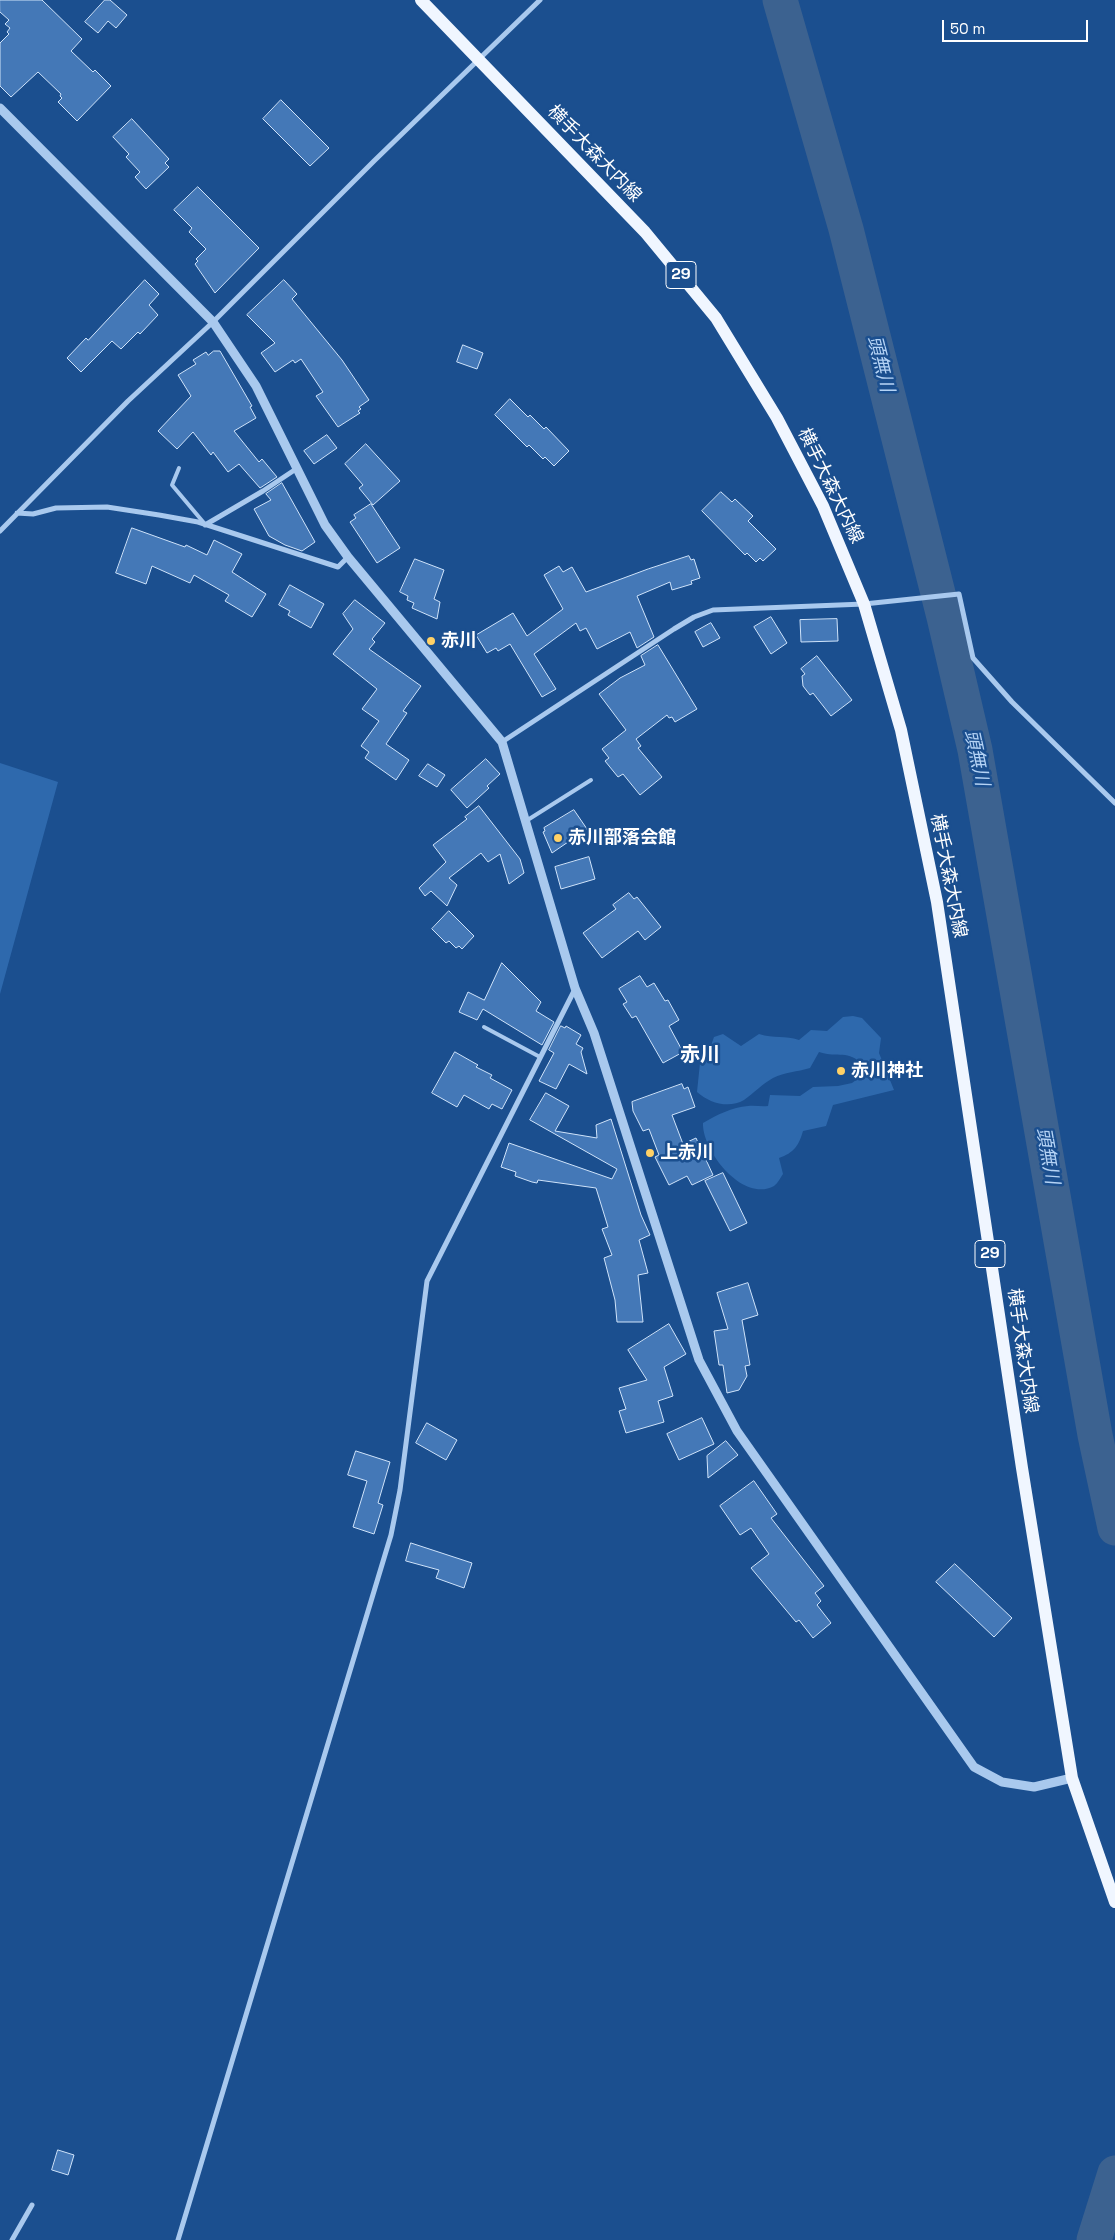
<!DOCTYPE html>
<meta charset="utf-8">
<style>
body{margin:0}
#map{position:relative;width:1115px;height:2240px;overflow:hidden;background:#1b4f8f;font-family:"Space Grotesk",sans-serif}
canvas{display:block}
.scale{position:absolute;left:942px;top:20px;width:146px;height:22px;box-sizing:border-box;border:2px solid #fff;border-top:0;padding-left:6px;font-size:15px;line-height:18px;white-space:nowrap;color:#fff;-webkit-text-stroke:4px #1b4f8f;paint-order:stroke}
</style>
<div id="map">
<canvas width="1115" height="2240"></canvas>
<div class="scale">50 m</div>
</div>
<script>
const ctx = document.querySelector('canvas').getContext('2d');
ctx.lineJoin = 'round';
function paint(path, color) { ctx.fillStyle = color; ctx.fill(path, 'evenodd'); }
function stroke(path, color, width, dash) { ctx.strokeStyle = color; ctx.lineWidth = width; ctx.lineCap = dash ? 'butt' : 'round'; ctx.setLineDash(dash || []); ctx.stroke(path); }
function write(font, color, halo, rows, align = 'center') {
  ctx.font = font + ' "Space Grotesk","Noto Sans JP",sans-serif'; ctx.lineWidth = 5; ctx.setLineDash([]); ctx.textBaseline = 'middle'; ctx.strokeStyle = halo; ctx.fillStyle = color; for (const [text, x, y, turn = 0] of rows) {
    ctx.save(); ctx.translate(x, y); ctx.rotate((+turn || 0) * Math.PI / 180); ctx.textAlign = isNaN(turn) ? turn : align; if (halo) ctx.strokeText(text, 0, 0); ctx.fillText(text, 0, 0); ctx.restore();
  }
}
paint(new Path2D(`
 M 0,763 L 58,782 L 0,994 Z
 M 853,1016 L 862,1018 L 881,1038 L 879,1053 L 894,1090 L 833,1105 L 826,1126 L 803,1131 C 799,1145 794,1153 779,1158 L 783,1174 C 780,1178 778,1183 774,1186 C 743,1203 702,1151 703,1123 C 717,1115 732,1107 748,1106 C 755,1105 761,1107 768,1106 L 770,1095 L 800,1096 L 813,1087 L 838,1086 L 852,1083 L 863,1075 L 864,1066 C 847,1048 839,1059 819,1052 L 810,1068 C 797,1072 785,1072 773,1078 C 762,1084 754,1093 744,1100 C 729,1109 709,1103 697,1092 L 700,1063 L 709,1051 L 714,1037 L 723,1034 L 741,1046 L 759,1034 C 774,1039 785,1035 799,1040 L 811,1030 L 827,1031 L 843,1017 Z`), '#2e69ad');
stroke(new Path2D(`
 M 780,0 L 846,229 L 944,617 L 975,750 L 1095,1435 L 1115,1528
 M 1094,2240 L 1115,2173`), '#3c6290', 35);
const building = new Path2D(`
 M 0,0 L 42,0 L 82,39 L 71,51 L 93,72 L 95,70 L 111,86 L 77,121 L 58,102 L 62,98 L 60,96 L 61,94 L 38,72 L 11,97 L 0,86 L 0,43 L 9,34 L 7,32 L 10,28 L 5,24 L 9,20 L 0,12 Z
 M 105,0 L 110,0 L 127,15 L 116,28 L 108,21 L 98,33 L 85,22 Z
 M 281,100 L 329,148 L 310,166 L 263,119 Z
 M 132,119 L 169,159 L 165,163 L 169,167 L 146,189 L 135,177 L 140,172 L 126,157 L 129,154 L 113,137 Z
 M 198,187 L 259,248 L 215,293 L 195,264 L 198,261 L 196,259 L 206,249 L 189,232 L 192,228 L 174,210 Z
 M 145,280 L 159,294 L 149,305 L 158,315 L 140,334 L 138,332 L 121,349 L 112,341 L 81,372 L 67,358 L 86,338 L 88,340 Z
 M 284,280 L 297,294 L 292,299 L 342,360 L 369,400 L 359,407 L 361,409 L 358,411 L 360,413 L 338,427 L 316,396 L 323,392 L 301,359 L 295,363 L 293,360 L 275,372 L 261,353 L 275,343 L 247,315 Z
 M 463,345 L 483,353 L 477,369 L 457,362 Z
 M 214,351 L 220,351 L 252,406 L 250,407 L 256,418 L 234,431 L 259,462 L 262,459 L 277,477 L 260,488 L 239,464 L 228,472 L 213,452 L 211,455 L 193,432 L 177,449 L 158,431 L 191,396 L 178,375 L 196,364 L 193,360 L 206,352 L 208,355 Z
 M 510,399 L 528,417 L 530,415 L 544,429 L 546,427 L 569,451 L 554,466 L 545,457 L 543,459 L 529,445 L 527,447 L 495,415 Z
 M 327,435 L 337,448 L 314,464 L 304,451 Z
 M 366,444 L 400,481 L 373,505 L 359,488 L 363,485 L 345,464 Z
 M 282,483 L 315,542 L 302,551 L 285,545 L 269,536 L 254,509 L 271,500 L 266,494 Z
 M 721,492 L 732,502 L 735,499 L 753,516 L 748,521 L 776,549 L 763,561 L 760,558 L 756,562 L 747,553 L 745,555 L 702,511 Z
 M 371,504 L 400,548 L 377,563 L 350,522 L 356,518 L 354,515 Z
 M 132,528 L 185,547 L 186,545 L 207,555 L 214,540 L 242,554 L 232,572 L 266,594 L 252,617 L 225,601 L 229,595 L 194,575 L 190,583 L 152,566 L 146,584 L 116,573 Z
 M 689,556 L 691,560 L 694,559 L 700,578 L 691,581 L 692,584 L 672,590 L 670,582 L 637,596 L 654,637 L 637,648 L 630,632 L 597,649 L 586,628 L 580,631 L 576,623 L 534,654 L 556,689 L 542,697 L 510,644 L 498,651 L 496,648 L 487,653 L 476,635 L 513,613 L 527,636 L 563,609 L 544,575 L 559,566 L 563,572 L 572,567 L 586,592 L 648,569 Z
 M 415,559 L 444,570 L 434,599 L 440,602 L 437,619 L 412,608 L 414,603 L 407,600 L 408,596 L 400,592 Z
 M 290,585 L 324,604 L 311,628 L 288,615 L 290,611 L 279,605 Z
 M 355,600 L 385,623 L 372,639 L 375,642 L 369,649 L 421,686 L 403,711 L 407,713 L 386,744 L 409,760 L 396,780 L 365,758 L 369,752 L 361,746 L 379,721 L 362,709 L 377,689 L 333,654 L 353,629 L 343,614 Z
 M 771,617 L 787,643 L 771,654 L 754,627 Z
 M 837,619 L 838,641 L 801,642 L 800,620 Z
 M 711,623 L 720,638 L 703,647 L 695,632 Z
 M 658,645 L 697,709 L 675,722 L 672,717 L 669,718 L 667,715 L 636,739 L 641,746 L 638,748 L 662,777 L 640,795 L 623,774 L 618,777 L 605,761 L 609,758 L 602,749 L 626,730 L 599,694 L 620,678 L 645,665 L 641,656 Z
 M 817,656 L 852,700 L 831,716 L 813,693 L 810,695 L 803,686 L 802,676 L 805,674 L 801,669 Z
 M 486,759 L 500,774 L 487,786 L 489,788 L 467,808 L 451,790 Z
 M 428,764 L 445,775 L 437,787 L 419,776 Z
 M 479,806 L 520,859 L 524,873 L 509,884 L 500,854 L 488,862 L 481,853 L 449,878 L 457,885 L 447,906 L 431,891 L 425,896 L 419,888 L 446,862 L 433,845 L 467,819 L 465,817 Z
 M 574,810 L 587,829 L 552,853 L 543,832 L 545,831 L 544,828 Z
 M 589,857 L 595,879 L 561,889 L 555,867 Z
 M 629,893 L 634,899 L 637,897 L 661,927 L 645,940 L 638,931 L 602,958 L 583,933 L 616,909 L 613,905 Z
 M 449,911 L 474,936 L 462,949 L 459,946 L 456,948 L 449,941 L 446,943 L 432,929 Z
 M 502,963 L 541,1002 L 536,1011 L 554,1022 L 542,1045 L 483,1009 L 477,1020 L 459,1012 L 468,992 L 484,1000 Z
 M 640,976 L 647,987 L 654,983 L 665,1001 L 668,1000 L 679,1020 L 669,1026 L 683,1052 L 663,1063 L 636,1016 L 632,1018 L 623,1004 L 627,1002 L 619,989 Z
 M 561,1026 L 565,1028 L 566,1026 L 581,1035 L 576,1044 L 583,1048 L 581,1052 L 587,1074 L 569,1064 L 556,1089 L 539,1081 L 554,1053 L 549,1050 Z
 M 455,1052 L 478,1065 L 476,1067 L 492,1075 L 490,1078 L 512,1090 L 502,1109 L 492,1104 L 489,1109 L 464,1095 L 457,1107 L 432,1093 Z
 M 682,1084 L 684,1089 L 688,1087 L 695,1107 L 672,1115 L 683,1144 L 696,1138 L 713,1175 L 692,1185 L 687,1176 L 669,1185 L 655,1157 L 659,1155 L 649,1129 L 643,1131 L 633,1111 L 632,1102 Z
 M 546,1093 L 569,1106 L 555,1131 L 597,1138 L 596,1125 L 611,1119 L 641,1215 L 650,1235 L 639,1240 L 648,1273 L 638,1275 L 643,1322 L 617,1322 L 615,1300 L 604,1258 L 612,1255 L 602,1229 L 608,1227 L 596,1188 L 538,1180 L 537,1183 L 532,1182 L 515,1176 L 516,1172 L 501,1167 L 509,1143 L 612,1179 L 617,1169 L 530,1120 Z
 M 723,1173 L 747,1223 L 730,1231 L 705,1181 Z
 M 748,1283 L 758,1315 L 742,1320 L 750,1365 L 745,1366 L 747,1376 L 739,1390 L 727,1393 L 723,1365 L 719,1365 L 714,1331 L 728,1329 L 717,1293 Z
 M 669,1324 L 686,1354 L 664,1367 L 673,1396 L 658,1401 L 664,1422 L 626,1433 L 619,1411 L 626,1409 L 619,1388 L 647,1380 L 628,1350 Z
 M 702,1418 L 714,1444 L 679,1460 L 667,1434 Z
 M 427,1423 L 457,1440 L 446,1460 L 416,1443 Z
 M 726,1441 L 738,1455 L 708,1478 L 707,1456 Z
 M 356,1451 L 390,1462 L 378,1503 L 383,1505 L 374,1534 L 353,1527 L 367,1481 L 348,1475 Z
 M 754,1481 L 777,1514 L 771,1518 L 824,1586 L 815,1593 L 821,1601 L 817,1605 L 831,1623 L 813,1638 L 799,1620 L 796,1622 L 751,1568 L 769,1554 L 751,1528 L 740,1535 L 720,1506 Z
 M 411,1543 L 472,1563 L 464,1588 L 436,1578 L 439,1570 L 406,1561 Z
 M 955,1564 L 1012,1618 L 994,1637 L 936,1582 Z
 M 58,2150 L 74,2155 L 68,2175 L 52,2170 Z`);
paint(building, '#4478b7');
stroke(building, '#cfe3fa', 1);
stroke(new Path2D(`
 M 179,468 L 172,485 L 204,523
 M 526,821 L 591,780
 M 484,1027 L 540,1057`), '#a9c9ee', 4);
stroke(new Path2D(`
 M 17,513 L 33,514 L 56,508 L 107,507 L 159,515 L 198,522 L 338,567 L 348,557
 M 205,525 L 263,491 L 296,469
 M 0,531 L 128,401 L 213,322 L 374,161 L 540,0
 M 502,742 L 674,629 L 694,617 L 713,610 L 864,604 L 959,594 L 973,658 L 1012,702 L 1115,803
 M 12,2240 L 32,2205
 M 178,2240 L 391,1535 L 400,1490 L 427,1281 L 575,989`), '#a9c9ee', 5);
stroke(new Path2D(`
 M 0,108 L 213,322 L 256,386 L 325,525 L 348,557 L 502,742 L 575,988 L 594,1033 L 699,1360 L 737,1431 L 974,1767 L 1002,1782 L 1034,1787 L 1072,1778`), '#a9c9ee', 9);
stroke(new Path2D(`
 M 421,0 L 645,232 L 716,318 L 777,418 L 823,506 L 864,604 L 901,730 L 937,902 L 1022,1468 L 1072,1778 L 1115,1902`), '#f0f6ff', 12);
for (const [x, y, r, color] of [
 [431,641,5,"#ffd166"],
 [558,838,5,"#ffd166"],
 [841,1071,5,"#ffd166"],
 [650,1153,5,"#ffd166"]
]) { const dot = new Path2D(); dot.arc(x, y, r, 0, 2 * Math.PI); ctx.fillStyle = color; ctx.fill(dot); stroke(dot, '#1b4f8f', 2); }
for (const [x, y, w] of [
 [681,275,30],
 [990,1254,30]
]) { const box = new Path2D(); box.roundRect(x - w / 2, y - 13.5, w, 27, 4); ctx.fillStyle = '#1b4f8f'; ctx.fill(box); stroke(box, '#fff', 1); }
write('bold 16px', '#fff', null, [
 ["29",681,275],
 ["29",990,1254]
]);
write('18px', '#fff', '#1b4f8f', [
 ["横手大森大内線",594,154,46],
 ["横手大森大内線",830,486,64],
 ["横手大森大内線",948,876,79],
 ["横手大森大内線",1022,1351,82]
]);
write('bold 18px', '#fff', '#1b4f8f', [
 ["赤川",441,641],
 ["赤川部落会館",568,838],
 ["赤川神社",851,1071],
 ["上赤川",660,1153]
], 'left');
write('italic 19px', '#b5d3f5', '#1b4f8f', [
 ["頭無川",880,364,76],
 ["頭無川",976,758,78],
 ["頭無川",1047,1156,80]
]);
write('bold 20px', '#fff', '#1b4f8f', [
 ["赤川",700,1056]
]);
</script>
